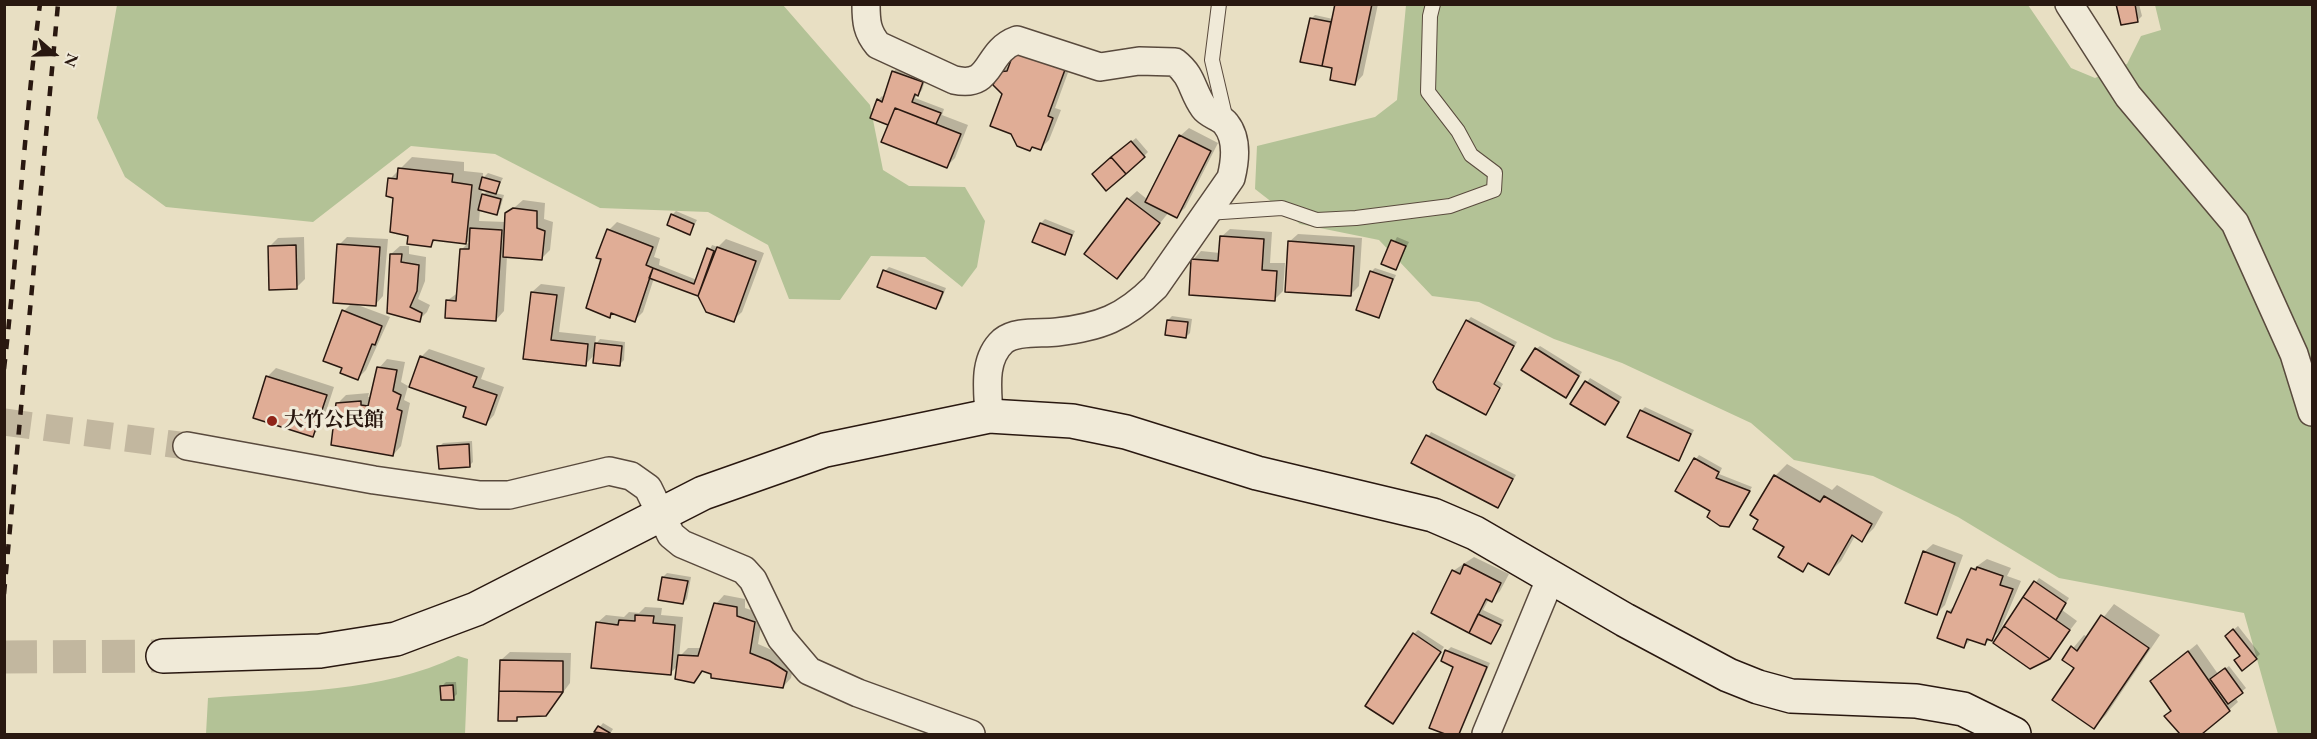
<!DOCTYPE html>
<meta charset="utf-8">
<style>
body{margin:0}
#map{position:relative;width:2317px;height:739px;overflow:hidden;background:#e8dfc3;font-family:"EB Garamond",serif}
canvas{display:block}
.frame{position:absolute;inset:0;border:6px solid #291810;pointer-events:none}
.north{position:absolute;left:24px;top:24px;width:60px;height:60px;-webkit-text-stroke:4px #f0ead8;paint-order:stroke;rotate:110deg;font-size:16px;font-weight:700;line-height:24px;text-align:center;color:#291810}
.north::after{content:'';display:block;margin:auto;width:21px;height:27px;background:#291810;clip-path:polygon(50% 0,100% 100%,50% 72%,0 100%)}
</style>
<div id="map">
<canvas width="2317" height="739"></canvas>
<div class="frame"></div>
<div class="north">N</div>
</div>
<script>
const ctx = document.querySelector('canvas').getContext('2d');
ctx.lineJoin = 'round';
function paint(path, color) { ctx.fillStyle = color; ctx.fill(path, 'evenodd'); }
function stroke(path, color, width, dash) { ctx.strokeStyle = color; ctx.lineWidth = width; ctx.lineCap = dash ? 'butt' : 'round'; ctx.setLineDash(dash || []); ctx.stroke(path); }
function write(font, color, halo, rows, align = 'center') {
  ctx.font = font + ' "EB Garamond","Noto Serif JP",serif'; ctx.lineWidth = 6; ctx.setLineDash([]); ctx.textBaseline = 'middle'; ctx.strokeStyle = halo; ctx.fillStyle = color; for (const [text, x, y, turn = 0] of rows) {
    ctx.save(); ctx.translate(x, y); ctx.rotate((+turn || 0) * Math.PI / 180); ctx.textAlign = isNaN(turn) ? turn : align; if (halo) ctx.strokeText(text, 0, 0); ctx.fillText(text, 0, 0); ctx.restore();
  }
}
paint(new Path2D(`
 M 117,5 L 783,5 L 870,105 L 883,170 L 909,186 L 965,187 L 985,221 L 977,267 L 962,287 L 925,257 L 871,256 L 840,300 L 789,299 L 768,245 L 708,212 L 600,208 L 495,154 L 411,146 L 313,222 L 166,207 L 125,177 L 97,118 Z
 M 1406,5 L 2028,5 L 2071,68 L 2095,78 L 2127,64 L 2141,36 L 2161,30 L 2155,5 L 2312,5 L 2312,734 L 2278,734 L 2244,613 L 2059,578 L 1958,517 L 1873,476 L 1794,460 L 1751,423 L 1622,363 L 1554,339 L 1479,302 L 1432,296 L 1379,240 L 1300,224 L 1255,189 L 1257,146 L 1375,117 L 1397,100 Z
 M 458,656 L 468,659 L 465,734 L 206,734 L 208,698 C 292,691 380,693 458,656 Z`), '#b3c296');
paint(new Path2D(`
 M 1336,4 L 1378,4 L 1363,75 L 1355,84 L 1334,67 L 1322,64 L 1311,19 L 1315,15 L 1333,19 Z
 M 2118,4 L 2139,4 L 2142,16 L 2138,20 Z
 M 1073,59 L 1055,108 L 1061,110 L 1049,140 L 1041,148 L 1004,93 L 999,73 L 1011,64 Z
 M 898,67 L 926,78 L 922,90 L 915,98 L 944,109 L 942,115 L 968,125 L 955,158 L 947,166 L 890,124 L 872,118 L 878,100 L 882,96 L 885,98 L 894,71 Z
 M 1189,128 L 1218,143 L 1185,208 L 1176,216 L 1169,212 L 1116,277 L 1128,199 L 1137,191 L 1148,200 L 1180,136 Z
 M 1136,138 L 1148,152 L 1144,156 L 1098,170 Z
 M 412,157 L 464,162 L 464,171 L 483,173 L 483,178 L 488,173 L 503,178 L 495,193 L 504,195 L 500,209 L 496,213 L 480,209 L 479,221 L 506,222 L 507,214 L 523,200 L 545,203 L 544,219 L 553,222 L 550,250 L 542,258 L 507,256 L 504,311 L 496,320 L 448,300 L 459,292 L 462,249 L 469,242 L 437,239 L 430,245 L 410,235 L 390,179 ZM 482,188 L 488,190 L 481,197 Z
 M 676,211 L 697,220 L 690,233 L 672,215 Z
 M 1045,219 L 1075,231 L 1065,253 L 1041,223 Z
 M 617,222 L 660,238 L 654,257 L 660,259 L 659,265 L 697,280 L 712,245 L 718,247 L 726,239 L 764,253 L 742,312 L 733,320 L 699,295 L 654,278 L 643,312 L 635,320 L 613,312 L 609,316 L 603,258 L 609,230 Z
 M 1230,229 L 1272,232 L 1270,263 L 1285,263 L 1283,291 L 1274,300 L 1193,260 L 1201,251 L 1220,253 L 1221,237 Z
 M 1298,234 L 1362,238 L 1359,286 L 1350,295 L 1289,242 Z
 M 304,237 L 305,279 L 296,288 L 270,246 L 278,238 Z
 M 347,237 L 388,239 L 383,296 L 375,305 L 355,304 L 390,317 L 366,370 L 357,379 L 344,311 L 352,303 L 339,245 Z
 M 1397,237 L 1409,242 L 1396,268 L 1383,264 Z
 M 400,246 L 409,246 L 409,254 L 426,257 L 425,281 L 418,299 L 430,305 L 427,312 L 419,320 L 389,312 L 391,254 Z
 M 889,267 L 946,288 L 940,303 L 936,307 L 885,271 Z
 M 1375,268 L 1396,275 L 1378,316 L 1371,272 Z
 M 541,284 L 565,287 L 559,332 L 596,336 L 595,345 L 600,339 L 625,342 L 624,360 L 620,364 L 595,354 L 585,365 L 524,358 L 532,292 Z
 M 1172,316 L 1192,319 L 1190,333 L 1186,337 L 1168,320 Z
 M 1471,317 L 1517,342 L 1497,380 L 1503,384 L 1486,413 L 1467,321 Z
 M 1540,346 L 1582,372 L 1569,392 L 1536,349 Z
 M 429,349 L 485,368 L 481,379 L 504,387 L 494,415 L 486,424 L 421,357 Z
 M 387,359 L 405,362 L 401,382 L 408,386 L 404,400 L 410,403 L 401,446 L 393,455 L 338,403 L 346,395 L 369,393 L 368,397 L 372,397 L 379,368 Z
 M 276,368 L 334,387 L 321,427 L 312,436 L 267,377 Z
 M 1590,378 L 1622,397 L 1605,423 L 1572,404 Z
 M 1645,407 L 1694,430 L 1679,459 L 1641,411 Z
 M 1431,432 L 1516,475 L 1498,507 L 1413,463 Z
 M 472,441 L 473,462 L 469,466 L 439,447 L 443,443 Z
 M 1699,455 L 1722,468 L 1719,474 L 1752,487 L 1729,525 L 1712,510 L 1696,459 Z
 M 1787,464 L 1832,490 L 1837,485 L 1883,512 L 1874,528 L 1862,540 L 1855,536 L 1841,561 L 1829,573 L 1810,562 L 1802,570 L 1786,546 L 1775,476 Z
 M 1933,544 L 1963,555 L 1945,605 L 1937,613 L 1924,552 Z
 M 1474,557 L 1509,574 L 1500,591 L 1491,600 L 1489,599 L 1483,610 L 1504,620 L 1491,642 L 1453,571 Z
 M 1987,559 L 2011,568 L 2007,576 L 2021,581 L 2000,631 L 1985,644 L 1971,639 L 1964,647 L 1948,612 L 1957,603 L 1973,569 Z
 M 667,573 L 691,577 L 687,599 L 683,603 L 663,577 Z
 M 2039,578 L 2069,598 L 2062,610 L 2077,621 L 2049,657 L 2025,598 Z
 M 724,595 L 745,599 L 745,608 L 763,614 L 758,644 L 779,653 L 794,663 L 791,678 L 783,687 L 704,670 L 694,681 L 678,665 L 670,674 L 597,623 L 606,615 L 624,617 L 629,612 L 639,613 L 645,607 L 662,608 L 661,615 L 683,617 L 679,657 L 688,648 L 702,648 L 716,604 Z
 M 2114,604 L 2160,635 L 2106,715 L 2094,727 L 2076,667 L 2064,659 L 2084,635 L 2088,637 Z
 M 2238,626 L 2260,654 L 2256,658 L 2241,655 L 2231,632 Z
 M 1418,630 L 1444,647 L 1393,722 L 1414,634 Z
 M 2197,644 L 2218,674 L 2229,666 L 2246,688 L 2235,697 L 2238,702 L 2229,710 L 2199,734 L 2182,734 L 2166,716 L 2172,710 L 2152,681 Z
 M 1451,647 L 1490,663 L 1460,734 L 1449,734 L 1431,727 L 1454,666 L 1447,651 Z
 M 510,652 L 571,653 L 570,683 L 550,710 L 521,715 L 516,720 L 501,660 Z
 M 446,682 L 456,682 L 457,694 L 453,698 L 442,686 Z
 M 603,723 L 613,729 L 610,734 L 596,732 Z`), '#0003');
const building = new Path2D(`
 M 1335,4 L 1372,4 L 1355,85 L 1330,80 L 1332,68 L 1322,66 Z
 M 2116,4 L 2135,4 L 2138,22 L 2121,25 Z
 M 1310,18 L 1331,22 L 1322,66 L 1300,62 Z
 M 1015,49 L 1066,67 L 1048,116 L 1053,118 L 1041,150 L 1032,147 L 1030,151 L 1017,146 L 1011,134 L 990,126 L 1002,94 L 993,85 L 998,72 L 1007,71 Z
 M 892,71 L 923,82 L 918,96 L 915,94 L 912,102 L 941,113 L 936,124 L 895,108 L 888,125 L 870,118 L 877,99 L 882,102 Z
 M 895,108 L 961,134 L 947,168 L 881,142 Z
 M 1179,135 L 1211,151 L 1177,218 L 1145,202 Z
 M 1131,141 L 1145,157 L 1126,174 L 1111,157 Z
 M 1111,157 L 1126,174 L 1106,191 L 1092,174 Z
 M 398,168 L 453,174 L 452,182 L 472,185 L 466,244 L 433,240 L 431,247 L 407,244 L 408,236 L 390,232 L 393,198 L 386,196 L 388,178 L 397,179 Z
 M 482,177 L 500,182 L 496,194 L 479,189 Z
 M 482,194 L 501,199 L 497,215 L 478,210 Z
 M 1127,198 L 1160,223 L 1117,279 L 1084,254 Z
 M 513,208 L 537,211 L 537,228 L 545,231 L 542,260 L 503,257 L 505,213 Z
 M 671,214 L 694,224 L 690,235 L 667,225 Z
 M 1040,223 L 1072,235 L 1065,255 L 1032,242 Z
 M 470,228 L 502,230 L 496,321 L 445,318 L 446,300 L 456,301 L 460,249 L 469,249 Z
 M 607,229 L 653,247 L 646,265 L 653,268 L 635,322 L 611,313 L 610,318 L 586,308 L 601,259 L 596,258 Z
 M 1220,236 L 1264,239 L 1262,270 L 1277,271 L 1275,301 L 1189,295 L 1191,259 L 1218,261 Z
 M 1391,240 L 1406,246 L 1396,270 L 1381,264 Z
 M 1288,241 L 1354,246 L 1351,296 L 1285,292 Z
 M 337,244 L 380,247 L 376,306 L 333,303 Z
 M 296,245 L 297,289 L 269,290 L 268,246 Z
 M 717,247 L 756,261 L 734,322 L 706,312 L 698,296 Z
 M 707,248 L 714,251 L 698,296 L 649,278 L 653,268 L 694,284 Z
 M 390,254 L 402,254 L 401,262 L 419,265 L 417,291 L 410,307 L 422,313 L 420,322 L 387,313 Z
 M 883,270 L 943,292 L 936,309 L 877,287 Z
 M 1370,271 L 1393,279 L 1379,318 L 1356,310 Z
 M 531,292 L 557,295 L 551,340 L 588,344 L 586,366 L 523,359 Z
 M 342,310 L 382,326 L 375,345 L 372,344 L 358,380 L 340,373 L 342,368 L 323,361 Z
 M 1167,320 L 1188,322 L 1186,338 L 1165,335 Z
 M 1466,320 L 1514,346 L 1494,384 L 1500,388 L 1486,415 L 1437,389 L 1433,382 Z
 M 595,343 L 622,346 L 620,366 L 593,363 Z
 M 1535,348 L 1579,376 L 1566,398 L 1521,370 Z
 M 420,356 L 477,377 L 473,387 L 497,395 L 486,425 L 463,417 L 466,407 L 409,387 Z
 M 377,367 L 397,370 L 393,391 L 401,395 L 397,409 L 402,411 L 393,456 L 331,445 L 336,403 L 361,401 L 361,405 L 368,406 Z
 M 266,376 L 327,395 L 313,437 L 253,418 Z
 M 1585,381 L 1619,402 L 1605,425 L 1570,404 Z
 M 1640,410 L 1691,434 L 1679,461 L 1627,437 Z
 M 1426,435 L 1513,479 L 1498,508 L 1411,463 Z
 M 469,444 L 470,467 L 439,469 L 437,446 Z
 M 1694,458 L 1719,472 L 1716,478 L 1750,491 L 1729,527 L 1720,526 L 1707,517 L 1710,511 L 1675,491 Z
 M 1774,475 L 1820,502 L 1824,496 L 1872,524 L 1862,542 L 1852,535 L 1829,575 L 1808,563 L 1803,572 L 1778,557 L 1784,547 L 1753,529 L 1758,520 L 1750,515 Z
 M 1923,551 L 1955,563 L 1937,615 L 1905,603 Z
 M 1464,564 L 1501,583 L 1492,602 L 1486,599 L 1469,633 L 1431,613 L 1452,570 L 1460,574 Z
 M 1977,567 L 2003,576 L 2000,585 L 2013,589 L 1992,641 L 1987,639 L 1985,645 L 1967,639 L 1964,648 L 1937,638 L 1947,611 L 1951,613 L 1971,568 L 1976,570 Z
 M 662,577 L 688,581 L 683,604 L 658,600 Z
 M 2034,581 L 2066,603 L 2056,620 L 2023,597 Z
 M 2023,597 L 2070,630 L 2050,659 L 2004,626 Z
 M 714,603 L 737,607 L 737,616 L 755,622 L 750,653 L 770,661 L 787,672 L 783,688 L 711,678 L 711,674 L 702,671 L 694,683 L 675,679 L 678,655 L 698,656 Z
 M 1478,614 L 1501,625 L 1491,644 L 1469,633 Z
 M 635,615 L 654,616 L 653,623 L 675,625 L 671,675 L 591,668 L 596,622 L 618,625 L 619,620 L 635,621 Z
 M 2101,615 L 2149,648 L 2094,729 L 2052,700 L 2074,668 L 2062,660 L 2071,646 L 2077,651 Z
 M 2004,626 L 2050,659 L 2030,669 L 1993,643 Z
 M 2233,629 L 2257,659 L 2242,671 L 2234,660 L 2240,656 L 2225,636 Z
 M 1413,633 L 1441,652 L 1393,724 L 1365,706 Z
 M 1445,650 L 1487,667 L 1459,734 L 1445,734 L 1429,728 L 1453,667 L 1441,661 Z
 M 2188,651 L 2230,711 L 2202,734 L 2180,734 L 2164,716 L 2171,711 L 2150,681 Z
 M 500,660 L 563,661 L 563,692 L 499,691 Z
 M 2225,668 L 2243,693 L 2228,704 L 2210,679 Z
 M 453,685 L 454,700 L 441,700 L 440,686 Z
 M 499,691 L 563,692 L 546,716 L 517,717 L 517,721 L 498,721 Z
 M 598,726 L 610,733 L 609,734 L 594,732 Z`);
paint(building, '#e0ad96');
stroke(building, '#291810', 1.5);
stroke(new Path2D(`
 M 4,422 L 187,446`), '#c2b79f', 27, [27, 14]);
stroke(new Path2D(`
 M 4,657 L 163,656`), '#c2b79f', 33, [33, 16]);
const lane = new Path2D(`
 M 1219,4 L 1212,60 L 1226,120
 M 1207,213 L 1282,208 L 1317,220 L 1356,218 L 1450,206 L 1494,190 L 1495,173 L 1471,155 L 1458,131 L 1428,92 L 1430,16 L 1433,4`);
const street = new Path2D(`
 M 866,4 C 866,22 867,32 878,45 L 954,80 C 994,89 984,52 1017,40 L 1100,67 L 1139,61 L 1175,62 C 1194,77 1191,90 1204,108 C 1209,115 1221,117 1226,124 C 1238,139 1235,162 1231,178 L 1155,287 C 1124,318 1100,327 1057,332 C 1041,334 1016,330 1003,341 C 982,360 988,391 989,416
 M 2069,4 L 2128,96 L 2235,223 L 2294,354 L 2312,412
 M 187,446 L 374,480 L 480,495 L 509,495 L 609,471 L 631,476 L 648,488 L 671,535 L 682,544 L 744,570 L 753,580 L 781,638 L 809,671 L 858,693 L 971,734
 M 1486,734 L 1551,577`);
const secondary = new Path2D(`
 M 163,656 L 320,651 L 396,639 L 476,609 L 703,493 L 825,450 L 989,416 L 1072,421 L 1126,432 L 1257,473 L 1433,515 L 1475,533 L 1625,620 L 1728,675 L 1758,687 L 1791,696 L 1916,701 L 1963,709 L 2014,734`);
stroke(lane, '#594a3d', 16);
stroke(street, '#594a3d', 30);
stroke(secondary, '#291810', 36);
stroke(lane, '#f0ead8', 14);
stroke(street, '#f0ead8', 27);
stroke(secondary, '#f0ead8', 33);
stroke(new Path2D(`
 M 4,369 C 18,247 24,126 40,4
 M 4,594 L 58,4`), '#291810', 4.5, [10, 10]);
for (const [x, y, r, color] of [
 [272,421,6,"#8f2418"]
]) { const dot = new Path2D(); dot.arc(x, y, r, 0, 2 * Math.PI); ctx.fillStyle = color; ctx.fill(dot); stroke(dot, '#f0ead8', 2); }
write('bold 20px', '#291810', '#f0ead8', [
 ["大竹公民館",284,421]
], 'left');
</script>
